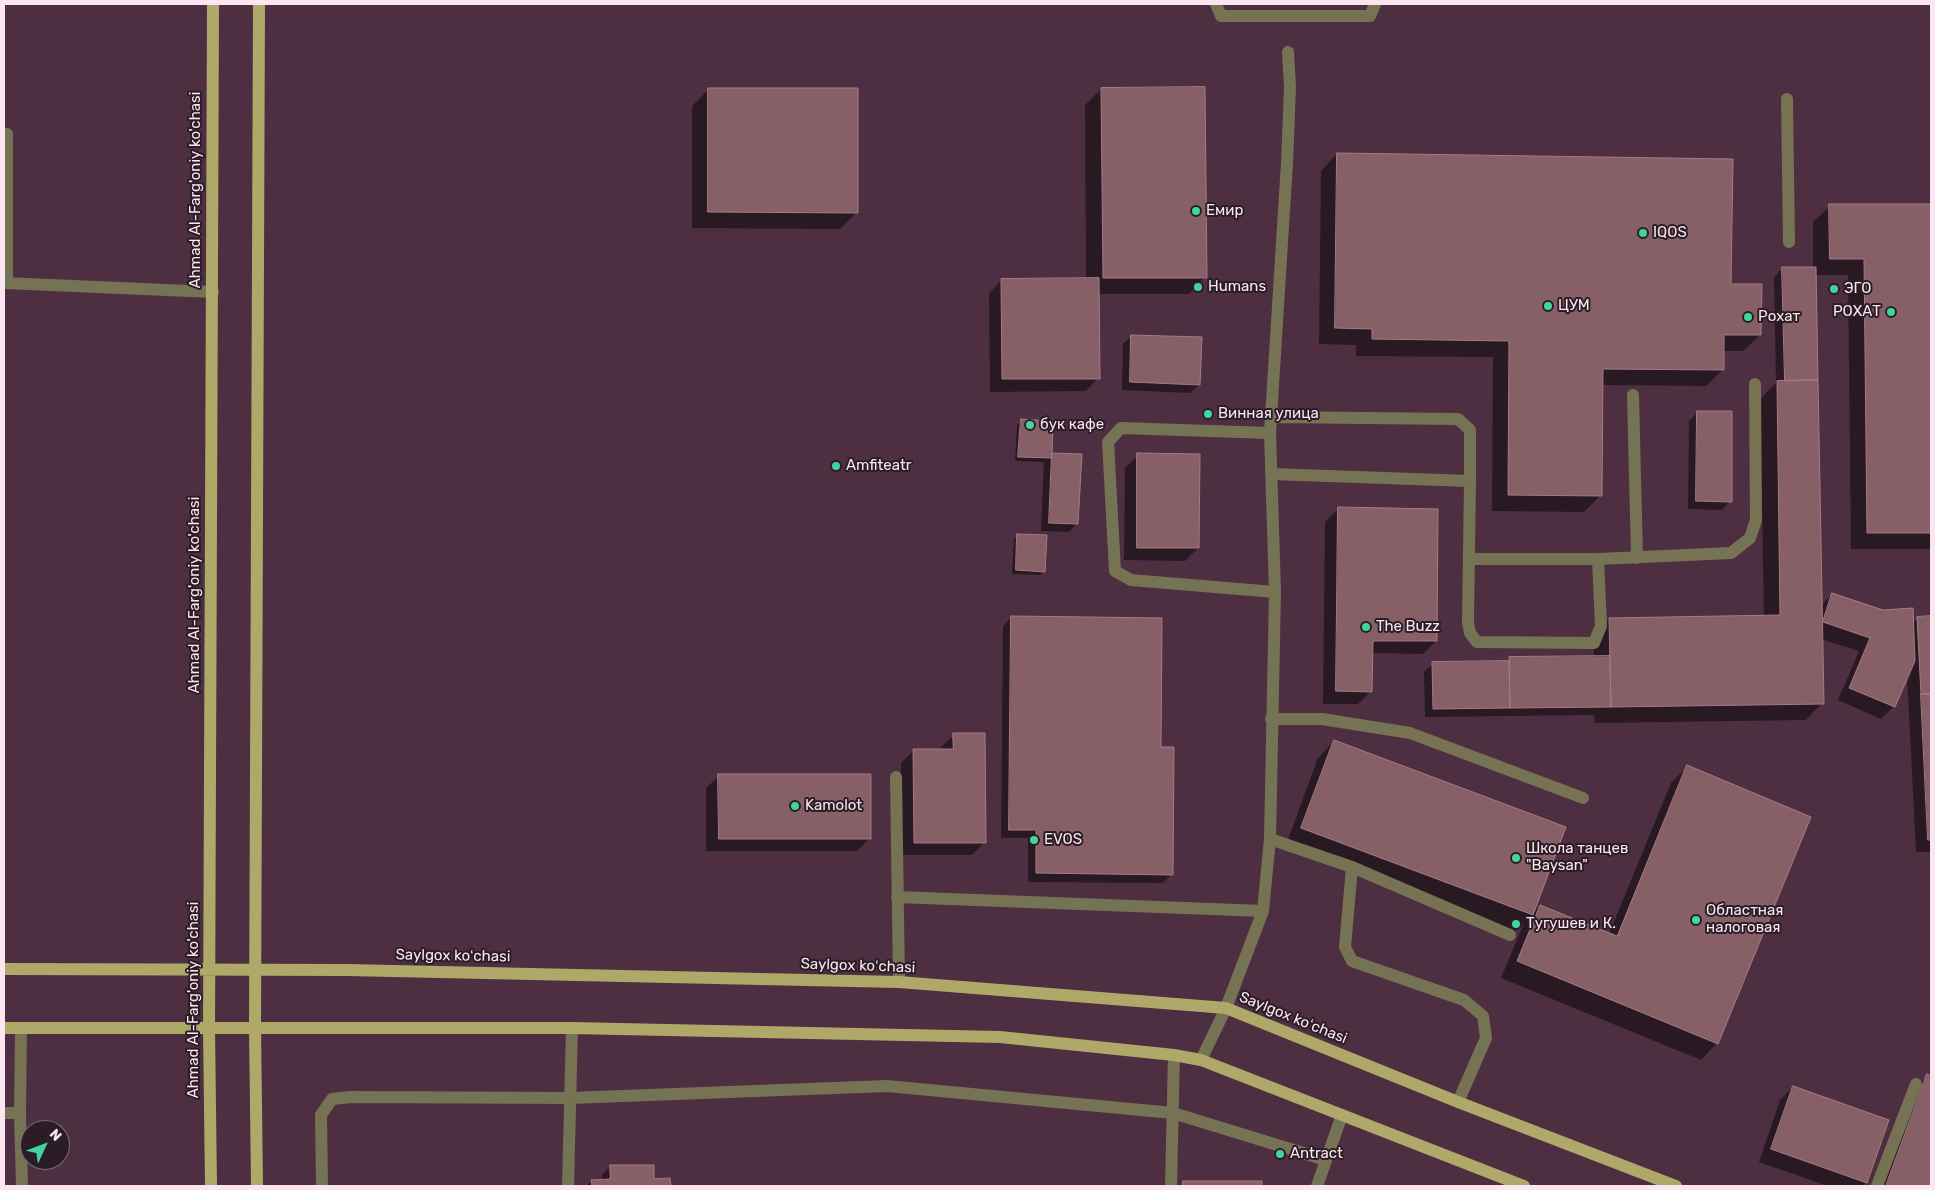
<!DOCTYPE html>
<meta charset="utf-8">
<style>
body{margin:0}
#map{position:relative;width:1935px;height:1190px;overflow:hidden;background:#4e2f41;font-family:Rubik,sans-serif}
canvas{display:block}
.frame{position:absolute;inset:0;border:5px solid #fae5f0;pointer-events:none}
.north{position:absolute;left:20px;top:1120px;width:50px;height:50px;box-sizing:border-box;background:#2b1d25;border:1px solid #7e6d76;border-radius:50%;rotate:47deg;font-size:14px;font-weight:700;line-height:20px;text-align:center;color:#fae5f0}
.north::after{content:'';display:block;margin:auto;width:18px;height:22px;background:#42d4a0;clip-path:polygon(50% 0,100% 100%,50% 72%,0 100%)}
</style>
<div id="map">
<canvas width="1935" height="1190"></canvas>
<div class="frame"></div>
<div class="north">N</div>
</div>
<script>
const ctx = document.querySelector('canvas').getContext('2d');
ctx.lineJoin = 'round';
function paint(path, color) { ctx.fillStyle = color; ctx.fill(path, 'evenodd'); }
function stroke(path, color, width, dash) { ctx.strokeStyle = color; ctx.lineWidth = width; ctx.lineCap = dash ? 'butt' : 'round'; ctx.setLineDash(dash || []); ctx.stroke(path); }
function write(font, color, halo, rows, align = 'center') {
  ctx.font = font + ' Rubik,sans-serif'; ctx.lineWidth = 4; ctx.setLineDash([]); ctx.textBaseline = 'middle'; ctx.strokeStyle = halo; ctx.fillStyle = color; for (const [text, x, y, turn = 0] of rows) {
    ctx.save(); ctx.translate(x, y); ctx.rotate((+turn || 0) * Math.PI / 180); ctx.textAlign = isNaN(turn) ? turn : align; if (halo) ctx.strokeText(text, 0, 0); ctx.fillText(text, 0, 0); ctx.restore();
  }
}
paint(new Path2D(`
 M 709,89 L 857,212 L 840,229 L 692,228 L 692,106 Z
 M 1101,89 L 1205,277 L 1189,294 L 1098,294 L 1098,378 L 1086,391 L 990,392 L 989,293 L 1002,280 L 1086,280 L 1085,105 Z
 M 1337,154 L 1730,285 L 1760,335 L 1743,351 L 1723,351 L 1723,370 L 1706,386 L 1602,385 L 1600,496 L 1584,512 L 1492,511 L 1493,357 L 1356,356 L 1356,345 L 1319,344 L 1321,171 Z
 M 1931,205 L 1931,549 L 1851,549 L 1848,275 L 1815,275 L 1821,606 L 1832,594 L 1912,624 L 1918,618 L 1931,618 L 1931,852 L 1916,852 L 1907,676 L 1894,706 L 1881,719 L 1838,700 L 1859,651 L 1821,639 L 1822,703 L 1806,720 L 1595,723 L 1594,715 L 1425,717 L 1424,672 L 1433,664 L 1505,663 L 1510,658 L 1594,657 L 1593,635 L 1610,619 L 1764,617 L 1760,399 L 1776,383 L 1774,277 L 1783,268 L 1813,268 L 1813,222 L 1830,206 Z
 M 1132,336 L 1199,385 L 1190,393 L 1122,390 L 1123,344 Z
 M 1698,412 L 1730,501 L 1722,510 L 1688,509 L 1689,421 Z
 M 1021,421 L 1050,454 L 1077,523 L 1069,532 L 1041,531 L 1044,462 L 1015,461 L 1017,425 Z
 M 1138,455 L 1198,548 L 1185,561 L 1124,560 L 1125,468 Z
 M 1338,509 L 1436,641 L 1423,654 L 1371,653 L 1371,691 L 1358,704 L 1323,704 L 1325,522 Z
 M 1018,535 L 1044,571 L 1040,575 L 1012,574 L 1014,539 Z
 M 1012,617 L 1160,748 L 1172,874 L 1163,883 L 1028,882 L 1028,838 L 1001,838 L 1003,626 Z
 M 954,735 L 985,842 L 972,855 L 901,855 L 901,763 L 914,750 L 941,750 L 941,747 Z
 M 1334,741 L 1532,914 L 1540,906 L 1609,934 L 1671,783 L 1687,767 L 1717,1043 L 1701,1060 L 1501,978 L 1524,923 L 1515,931 L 1286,845 L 1318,758 Z
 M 719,776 L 870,838 L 857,851 L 706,851 L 706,788 Z
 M 1927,1076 L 1931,1077 L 1931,1186 L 1881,1186 L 1919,1084 Z
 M 1793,1087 L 1866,1182 L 1862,1186 L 1828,1186 L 1759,1162 L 1780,1100 Z
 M 610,1166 L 653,1180 L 669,1180 L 669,1186 L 586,1186 L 592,1181 L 602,1181 L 602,1175 Z
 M 1260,1182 L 1260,1186 L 1180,1186 L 1184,1183 Z`), '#0007');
const building = new Path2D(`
 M 1205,87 L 1207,278 L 1103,278 L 1101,88 Z
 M 708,88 L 858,88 L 858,213 L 708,212 Z
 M 1337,153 L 1733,159 L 1731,284 L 1762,284 L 1761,335 L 1724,335 L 1724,370 L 1603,369 L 1602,496 L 1508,495 L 1509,341 L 1372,339 L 1372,329 L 1335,328 Z
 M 1829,204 L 1931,204 L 1931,533 L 1867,533 L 1864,259 L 1830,259 Z
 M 1782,267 L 1816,267 L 1818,380 L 1785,381 Z
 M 1099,278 L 1100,379 L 1002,379 L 1001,279 Z
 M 1131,335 L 1202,337 L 1200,385 L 1130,382 Z
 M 1818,380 L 1824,704 L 1611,707 L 1609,618 L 1780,615 L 1777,381 Z
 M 1697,411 L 1732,411 L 1732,502 L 1696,501 Z
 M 1021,419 L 1053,421 L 1052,458 L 1018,457 Z
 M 1052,453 L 1082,454 L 1078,524 L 1049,523 Z
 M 1137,453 L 1200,454 L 1199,548 L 1137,548 Z
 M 1338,507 L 1438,509 L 1437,641 L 1373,641 L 1372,692 L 1336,691 Z
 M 1017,534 L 1047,535 L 1045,572 L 1016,570 Z
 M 1832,593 L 1883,610 L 1913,608 L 1915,661 L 1895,707 L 1849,688 L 1870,638 L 1823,622 Z
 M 1011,616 L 1162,618 L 1161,747 L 1174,747 L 1173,875 L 1036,873 L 1036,830 L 1009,830 Z
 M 1931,616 L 1931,694 L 1921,694 L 1917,617 Z
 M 1610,656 L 1611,707 L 1510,708 L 1509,657 Z
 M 1509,661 L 1510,708 L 1433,709 L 1432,662 Z
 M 1921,694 L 1931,694 L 1931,840 L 1928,840 Z
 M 953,733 L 985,733 L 986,843 L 914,843 L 913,749 L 953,749 Z
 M 1334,740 L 1566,827 L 1533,915 L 1301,828 Z
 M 1687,765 L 1811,817 L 1718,1044 L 1517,961 L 1540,905 L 1617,936 Z
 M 718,774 L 871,774 L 871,839 L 719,839 Z
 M 1927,1074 L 1931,1076 L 1931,1186 L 1886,1186 Z
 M 1793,1086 L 1889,1120 L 1867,1183 L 1771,1149 Z
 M 610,1165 L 654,1165 L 654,1179 L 670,1178 L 671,1186 L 592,1186 L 591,1180 L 610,1179 Z
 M 1183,1181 L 1262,1181 L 1262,1186 L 1183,1186 Z`);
paint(building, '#865f67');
stroke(building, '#a57b84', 1);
stroke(new Path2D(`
 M 1216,4 L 1221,16 L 1370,16 L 1375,4
 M 1787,99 L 1789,242
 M 4,283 L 213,292
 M 7,283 L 7,134
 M 1633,395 L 1637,558
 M 1270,433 L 1121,428 L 1108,442 L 1115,571 L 1131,580 L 1275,592
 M 1271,474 L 1470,481 L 1470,430 L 1458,419 L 1272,417
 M 1470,559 L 1598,559 L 1601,626 L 1594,643 L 1477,642 L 1470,633 L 1468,622 L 1470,481
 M 1598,559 L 1731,553 L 1750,538 L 1756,520 L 1755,384
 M 1271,719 L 1322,719 L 1410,733 L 1583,798
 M 896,777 L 899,982
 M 1270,839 L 1352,867 L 1510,935
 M 1352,867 L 1345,947 L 1352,961 L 1464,1000 L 1483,1016 L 1486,1038 L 1458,1102
 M 897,897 L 1263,911
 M 21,1028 L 20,1113 L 22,1186
 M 1201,1060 L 1226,1008 L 1263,911 L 1270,839 L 1275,592 L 1270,433 L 1287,163 L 1290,87 L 1288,52
 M 4,1113 L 20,1113
 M 322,1186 L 321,1115 L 332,1099 L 351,1097 L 570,1098 L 887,1086 L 1173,1113 L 1326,1160
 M 568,1186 L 572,1028
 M 1171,1186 L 1174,1055
 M 1317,1186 L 1342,1115
 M 1877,1186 L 1916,1084`), '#757354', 12);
stroke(new Path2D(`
 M 4,969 L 347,970 L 899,982 L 1226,1008 L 1458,1102 L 1676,1186
 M 4,1028 L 572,1028 L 1000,1037 L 1174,1055 L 1201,1060 L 1524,1186
 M 211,1186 L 209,1029 L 213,4
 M 257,1186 L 255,1027 L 259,4`), '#aea969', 12);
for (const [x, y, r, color] of [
 [1196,211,5,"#42d4a0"],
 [1643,233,5,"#42d4a0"],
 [1198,287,5,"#42d4a0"],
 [1834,289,5,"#42d4a0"],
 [1548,306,5,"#42d4a0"],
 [1891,312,5,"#42d4a0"],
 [1748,317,5,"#42d4a0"],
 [1208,414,5,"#42d4a0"],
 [1030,425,5,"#42d4a0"],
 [836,466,5,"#42d4a0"],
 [1366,627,5,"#42d4a0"],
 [795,806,5,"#42d4a0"],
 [1034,840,5,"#42d4a0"],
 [1516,858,5,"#42d4a0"],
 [1696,920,5,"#42d4a0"],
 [1516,924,5,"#42d4a0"],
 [1280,1154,5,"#42d4a0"]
]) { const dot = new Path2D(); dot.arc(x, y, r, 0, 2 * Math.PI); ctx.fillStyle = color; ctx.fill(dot); stroke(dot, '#2b1d25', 2); }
write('15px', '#fae5f0', '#2b1d25', [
 ["Ahmad Al-Farg'oniy ko'chasi",196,190,-90],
 ["Ahmad Al-Farg'oniy ko'chasi",195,595,-90],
 ["Saylgox koʻchasi",453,956,1],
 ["Saylgox koʻchasi",858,966,2],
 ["Ahmad Al-Farg'oniy ko'chasi",194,1000,-90],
 ["Saylgox koʻchasi",1293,1018,22]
]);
write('15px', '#fae5f0', '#2b1d25', [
 ["Емир",1206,211],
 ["IQOS",1653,233],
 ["Humans",1208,287],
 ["ЭГО",1844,289],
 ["ЦУМ",1558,306],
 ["РОХАТ",1881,312,"right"],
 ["Рохат",1758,317],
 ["Винная улица",1218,414],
 ["бук кафе",1040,425],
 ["Amfiteatr",846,466],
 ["The Buzz",1376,627],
 ["Kamolot",805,806],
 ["EVOS",1044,840],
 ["Школа танцев",1526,849],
 ["\"Baysan\"",1526,866],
 ["Областная",1706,911],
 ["налоговая",1706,928],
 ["Тугушев и К.",1526,924],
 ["Antract",1290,1154]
], 'left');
</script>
